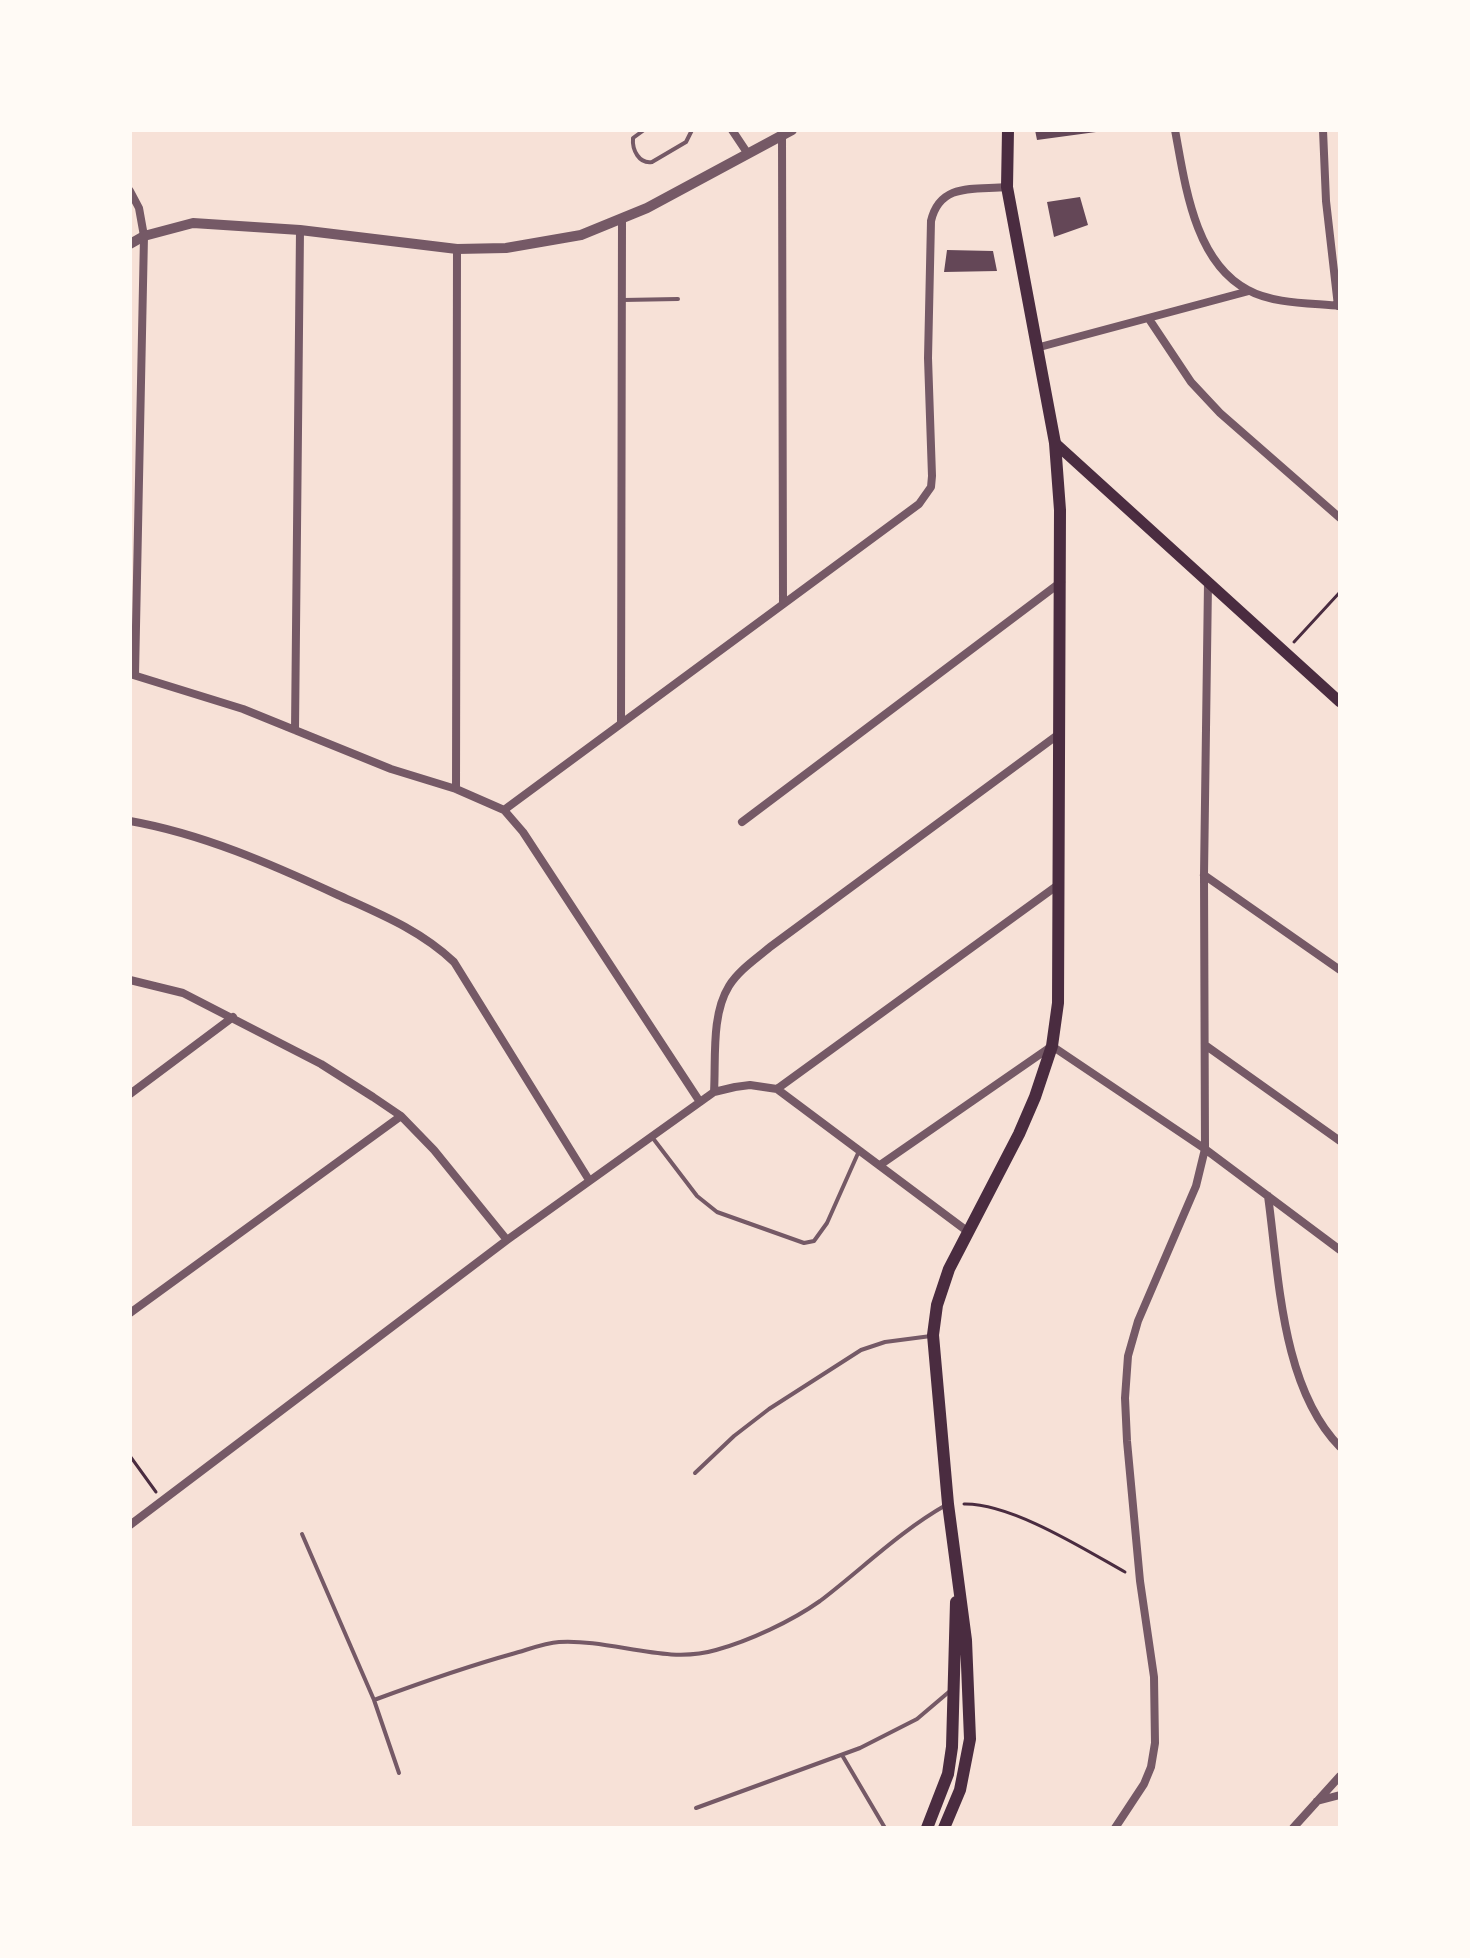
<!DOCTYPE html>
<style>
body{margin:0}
#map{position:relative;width:1470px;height:1958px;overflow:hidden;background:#f7e1d7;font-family:"Exo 2",sans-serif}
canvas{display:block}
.frame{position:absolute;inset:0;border:132px solid #fffaf5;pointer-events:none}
</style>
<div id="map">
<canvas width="1470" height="1958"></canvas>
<div class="frame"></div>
</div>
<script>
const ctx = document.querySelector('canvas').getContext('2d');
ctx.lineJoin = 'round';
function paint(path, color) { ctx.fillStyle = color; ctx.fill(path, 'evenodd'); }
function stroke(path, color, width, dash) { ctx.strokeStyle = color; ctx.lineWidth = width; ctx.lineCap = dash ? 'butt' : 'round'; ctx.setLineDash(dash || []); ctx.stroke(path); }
paint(new Path2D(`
 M 1035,130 L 1096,130 L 1096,132 L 1037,140 Z
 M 1080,197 L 1088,225 L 1054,237 L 1047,202 Z
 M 947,250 L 993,251 L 997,271 L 944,272 Z`), '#644757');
stroke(new Path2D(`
 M 1294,642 L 1340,592
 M 130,1456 L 156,1492
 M 964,1504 C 1011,1503 1084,1549 1125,1572`), '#4a2c40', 3);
stroke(new Path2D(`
 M 644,130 L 633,138 C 632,150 639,164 652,162 L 686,142 L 692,130
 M 623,300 L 678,299
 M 652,1137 L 697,1196 L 717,1212 L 804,1243 L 814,1241 L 827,1223 L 859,1151
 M 695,1473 L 734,1436 L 769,1409 L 861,1350 L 885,1342 L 931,1336
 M 302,1534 L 374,1700 C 420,1683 465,1667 512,1654 C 527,1650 544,1643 559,1642 C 613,1639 665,1665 716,1650 C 749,1641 792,1621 820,1601 C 862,1569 900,1531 946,1505
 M 374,1700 L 399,1773
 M 842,1755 L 885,1828
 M 696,1808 L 860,1748 L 917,1719 L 950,1691`), '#755966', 4);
stroke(new Path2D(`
 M 732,130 L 748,154
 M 1175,130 C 1185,183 1194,262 1248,290 C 1273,304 1312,303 1340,306
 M 1323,130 L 1326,201 L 1338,306
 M 782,135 L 783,604
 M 130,191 L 139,208 L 144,236 L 135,675
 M 1149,319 L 1191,382 L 1220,413 L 1340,518
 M 1036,348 L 1249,291
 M 130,674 L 243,709 L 391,769 L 456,789 L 504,810 L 523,832 L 700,1102
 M 621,723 L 622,218
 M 295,730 L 300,230
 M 456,789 L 457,249
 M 504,810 L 919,504 L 931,487 L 932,476 L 928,358 L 931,221 C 940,182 975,190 1007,187
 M 130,821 C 203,834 271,864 338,895 C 380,914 420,930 454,962 L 589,1180
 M 742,822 L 1061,582
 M 1204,875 L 1340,970
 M 130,980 L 183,993 L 321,1064 L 373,1097 L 401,1116 L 434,1150 L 507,1240
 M 1205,1045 L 1340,1141
 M 777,1089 L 1058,885
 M 714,1092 C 716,1059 711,1015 729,986 C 739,970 756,959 770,947 L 1059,734
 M 130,1094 L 233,1017
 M 880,1165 L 1052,1046 L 1205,1149 L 1340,1250
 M 1268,1196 C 1279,1275 1281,1387 1340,1447
 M 130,1313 L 401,1116
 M 130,1525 L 507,1240 L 700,1102 L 714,1092 L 735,1087 L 750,1085 L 777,1089 L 967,1231
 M 1317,1801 L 1340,1795
 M 1115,1828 L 1144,1784 L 1151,1767 L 1155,1743 L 1154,1677 L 1140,1581 L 1127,1441 L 1125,1398 L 1128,1356 L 1138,1321 L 1196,1186 L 1205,1149 L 1204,875 L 1208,583
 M 1293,1828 L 1340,1776`), '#755966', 8);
stroke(new Path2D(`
 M 130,244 L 144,236 L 193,223 L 300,230 L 457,249 L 506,248 L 581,235 L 647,208 L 792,130`), '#755966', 10);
stroke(new Path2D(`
 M 1055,443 L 1340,702`), '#4a2c40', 11);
stroke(new Path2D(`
 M 927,1828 L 948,1774 L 952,1747 L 956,1602
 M 944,1828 L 960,1790 L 970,1739 L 966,1640 L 948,1504 L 933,1335 L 937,1305 L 949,1269 L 1019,1134 L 1035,1097 L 1052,1046 L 1058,1003 L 1060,510 L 1055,443 L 1007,187 L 1008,130`), '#4a2c40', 12);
</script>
